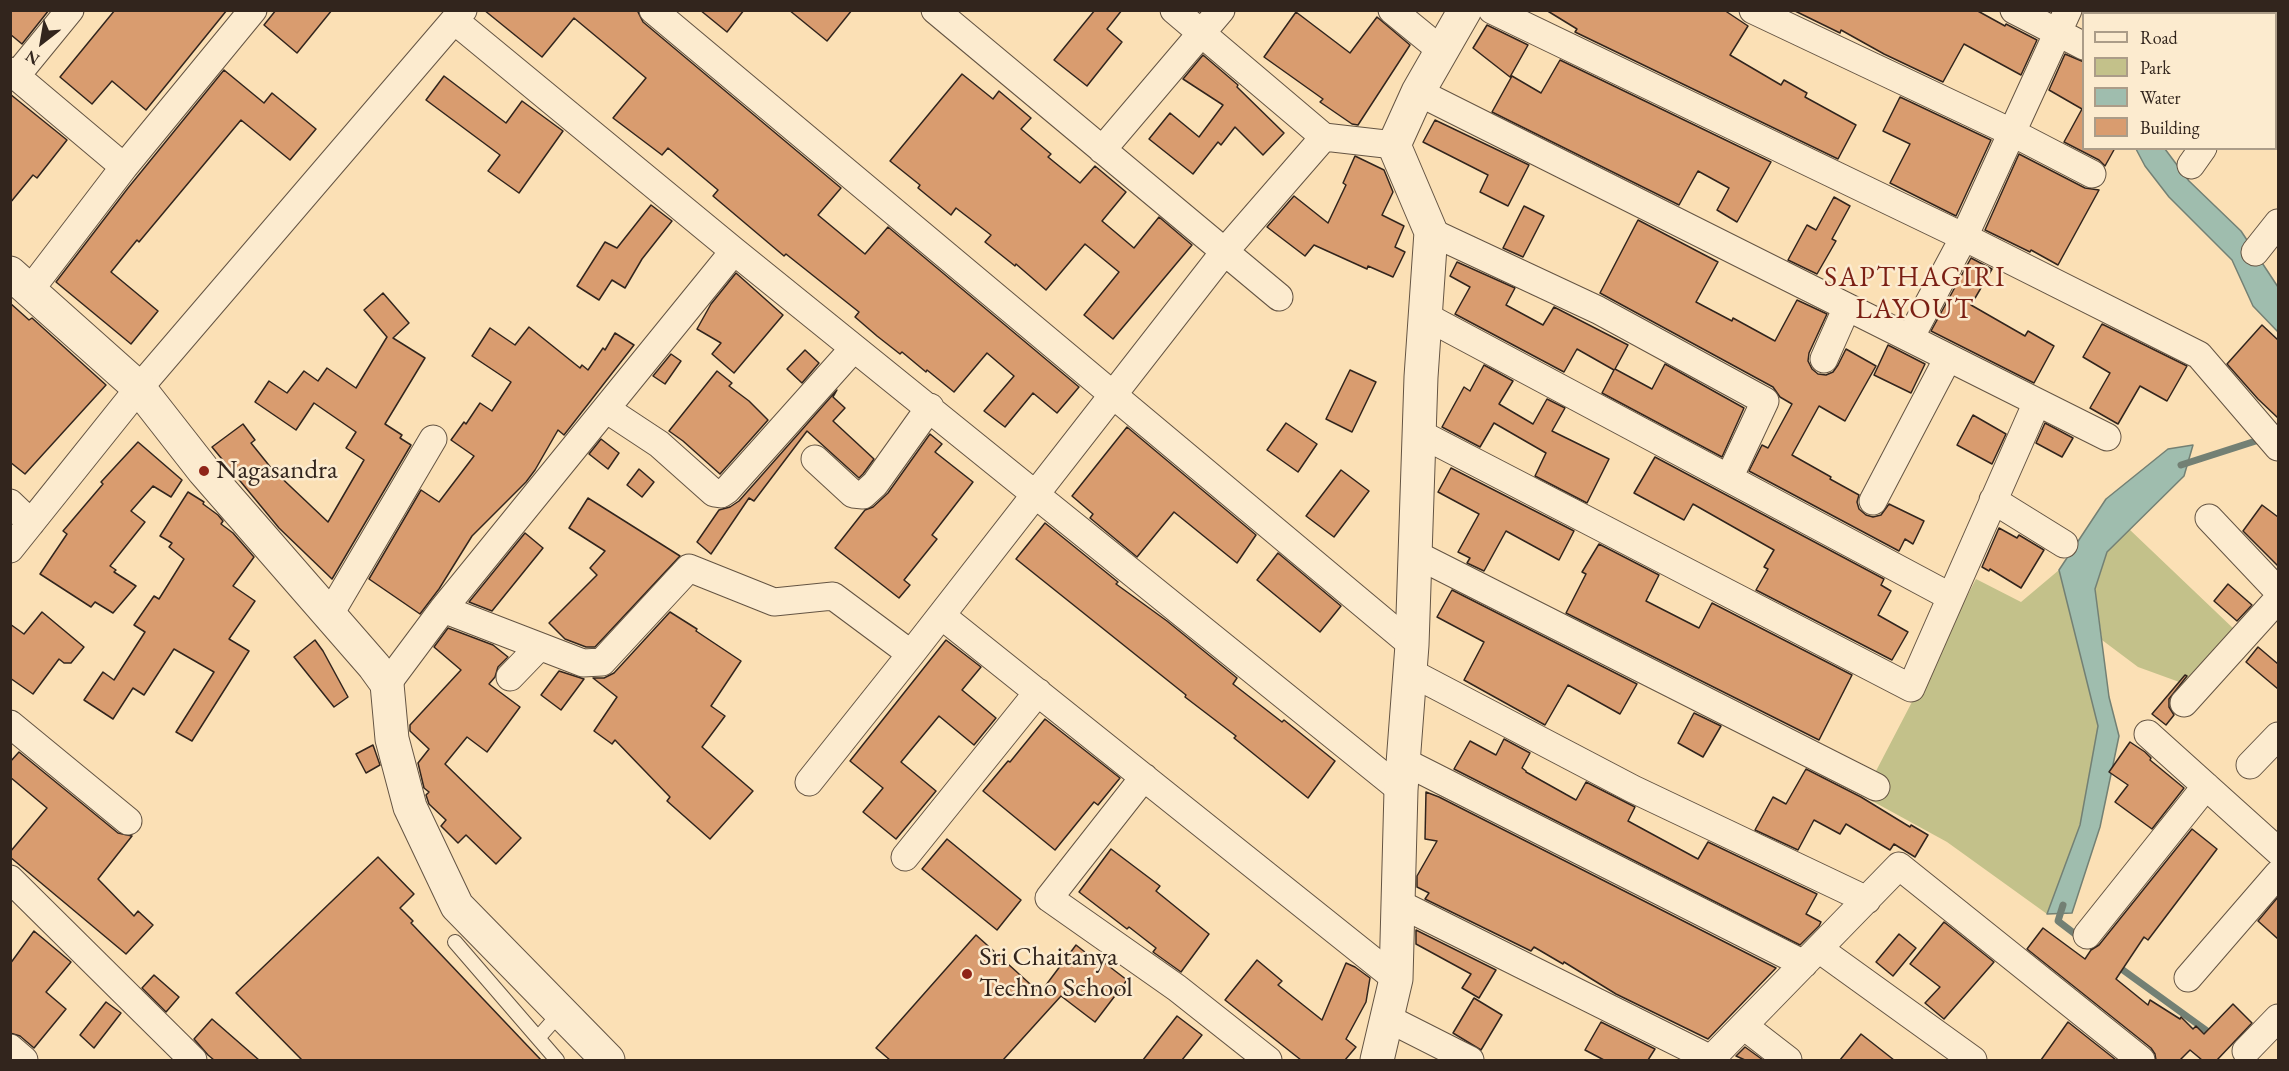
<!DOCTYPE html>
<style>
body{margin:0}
#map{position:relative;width:2289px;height:1071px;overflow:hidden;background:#fbe0b5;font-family:"EB Garamond",serif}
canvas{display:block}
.frame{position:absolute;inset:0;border:12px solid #32251d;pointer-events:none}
.legend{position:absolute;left:2082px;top:12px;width:195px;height:138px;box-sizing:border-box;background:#fcebcf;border:2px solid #ab9c88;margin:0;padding:8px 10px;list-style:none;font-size:18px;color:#32251d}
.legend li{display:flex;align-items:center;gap:12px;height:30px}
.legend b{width:30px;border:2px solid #ab9c88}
.north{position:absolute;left:12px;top:12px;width:60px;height:60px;-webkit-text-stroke:4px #fcebcf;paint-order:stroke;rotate:211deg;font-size:16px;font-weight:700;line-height:24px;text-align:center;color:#32251d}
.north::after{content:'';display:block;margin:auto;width:21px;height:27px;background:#32251d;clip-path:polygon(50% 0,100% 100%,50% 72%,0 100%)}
</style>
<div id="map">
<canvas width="2289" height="1071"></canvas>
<div class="frame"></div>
<ul class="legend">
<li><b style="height:8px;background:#fcebcf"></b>Road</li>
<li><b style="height:16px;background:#c3c18a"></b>Park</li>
<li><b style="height:16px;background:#9fbdae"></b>Water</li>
<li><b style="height:16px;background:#d99c6f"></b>Building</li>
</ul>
<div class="north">N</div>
</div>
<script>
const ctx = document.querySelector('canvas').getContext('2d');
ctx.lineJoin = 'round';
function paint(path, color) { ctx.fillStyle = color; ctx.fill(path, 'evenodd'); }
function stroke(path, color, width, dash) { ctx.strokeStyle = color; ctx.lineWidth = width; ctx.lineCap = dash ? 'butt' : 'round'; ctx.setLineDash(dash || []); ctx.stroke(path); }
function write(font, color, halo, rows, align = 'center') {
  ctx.font = font + ' "EB Garamond",serif'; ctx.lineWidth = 5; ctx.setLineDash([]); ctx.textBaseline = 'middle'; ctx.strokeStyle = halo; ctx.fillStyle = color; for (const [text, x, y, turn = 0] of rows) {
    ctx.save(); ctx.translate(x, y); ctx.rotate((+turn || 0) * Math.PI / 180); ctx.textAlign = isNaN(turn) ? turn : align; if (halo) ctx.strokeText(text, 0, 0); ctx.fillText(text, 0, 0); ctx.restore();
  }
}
paint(new Path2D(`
 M 2129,529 L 2236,631 L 2182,683 L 2138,667 L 2102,640 L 2095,590 L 2107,552 Z
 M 2059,570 L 2098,726 L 2080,825 L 2047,914 L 1947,842 L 1863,796 L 1976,579 L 2021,602 Z`), '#c3c18a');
const water = new Path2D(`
 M 2136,149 L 2165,149 L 2189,181 L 2241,231 L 2278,287 L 2278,332 L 2253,306 L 2232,260 L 2169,197 L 2145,166 Z
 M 2193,445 L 2184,476 L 2107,552 L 2095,589 L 2109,697 L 2119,736 L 2100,827 L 2072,913 L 2047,914 L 2080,825 L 2098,726 L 2059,570 L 2106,499 L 2168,449 Z`);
paint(water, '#9fbdae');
stroke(water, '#738074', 1.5);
stroke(new Path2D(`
 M 2181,465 L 2262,439
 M 2063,905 L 2058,921 L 2100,953
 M 2116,965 L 2214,1036`), '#738074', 7);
const building = new Path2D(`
 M 10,10 L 49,10 L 22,44 L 10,34 Z
 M 115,10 L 227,10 L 146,110 L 112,81 L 92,104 L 60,77 Z
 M 276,10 L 332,10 L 297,53 L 264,25 Z
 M 484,10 L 637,10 L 643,22 L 841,188 L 818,215 L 865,254 L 888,227 L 1079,387 L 1057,413 L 1033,393 L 1005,427 L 984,411 L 1014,376 L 987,353 L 954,392 L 927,370 L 926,372 L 902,352 L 900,354 L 877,336 L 855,317 L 859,312 L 786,254 L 784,256 L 713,196 L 718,190 L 668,148 L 662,155 L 613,118 L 646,78 L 574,18 L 542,57 Z
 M 700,10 L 744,10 L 727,32 Z
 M 789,10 L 852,10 L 827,41 Z
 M 1095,10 L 1122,10 L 1107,29 L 1122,42 L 1087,86 L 1054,60 Z
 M 1546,10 L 1724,10 L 1748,26 L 1730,55 L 1781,85 L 1784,80 L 1807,93 L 1805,97 L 1856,125 L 1838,159 L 1575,32 L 1577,29 Z
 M 1793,10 L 1976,10 L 2005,26 L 2006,24 L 2037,40 L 2021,75 L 1964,44 L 1943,82 L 1884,54 L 1841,30 L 1840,33 Z
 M 1296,12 L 1350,53 L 1377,17 L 1410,45 L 1358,125 L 1352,124 L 1320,102 L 1323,99 L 1264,57 Z
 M 1487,25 L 1528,45 L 1510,77 L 1473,48 Z
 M 2065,54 L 2084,62 L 2084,148 L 2115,148 L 2105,166 L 2099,160 L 2064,142 L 2082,109 L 2049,90 Z
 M 1203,55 L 1238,85 L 1237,87 L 1284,133 L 1263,155 L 1235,127 L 1221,145 L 1218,142 L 1193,174 L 1149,139 L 1170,113 L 1199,137 L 1223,105 L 1183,79 Z
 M 1560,60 L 1771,162 L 1737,222 L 1717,210 L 1729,188 L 1698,171 L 1679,205 L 1492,112 L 1512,76 L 1541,93 Z
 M 224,70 L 264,103 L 272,93 L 316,129 L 290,160 L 241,120 L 139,242 L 137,240 L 111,272 L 158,311 L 131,344 L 56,282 L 128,188 Z
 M 962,74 L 993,99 L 999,91 L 1031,118 L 1021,129 L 1051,154 L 1048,157 L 1080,183 L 1095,166 L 1126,192 L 1102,221 L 1134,248 L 1159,217 L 1192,245 L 1113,339 L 1084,315 L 1119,272 L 1085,244 L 1046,290 L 1016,264 L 1015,266 L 985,242 L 991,235 L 956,208 L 951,215 L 918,188 L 920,185 L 890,161 Z
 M 444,76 L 506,123 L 522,101 L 563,131 L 519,193 L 488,171 L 500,155 L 426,100 Z
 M 10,94 L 67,140 L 37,178 L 33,175 L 10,203 Z
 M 1900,97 L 1991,140 L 1956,216 L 1890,183 L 1910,144 L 1883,131 Z
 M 1435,120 L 1529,165 L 1508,206 L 1480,192 L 1488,175 L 1423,142 Z
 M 2019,154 L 2085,188 L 2099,190 L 2058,265 L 2031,250 L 2030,252 L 1985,230 Z
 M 1355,156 L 1384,170 L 1393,192 L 1382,215 L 1404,226 L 1395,247 L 1405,252 L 1393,277 L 1368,266 L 1367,269 L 1314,245 L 1305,256 L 1267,227 L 1294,196 L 1328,223 L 1346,185 L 1343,183 Z
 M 1834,197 L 1850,206 L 1832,239 L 1836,241 L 1817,274 L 1788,260 L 1807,225 L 1816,230 Z
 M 651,205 L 672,221 L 642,259 L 625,288 L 612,280 L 599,300 L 577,286 L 605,242 L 617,248 Z
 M 1524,206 L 1544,216 L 1523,257 L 1503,248 Z
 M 1638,220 L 1718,262 L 1696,302 L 1732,321 L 1733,318 L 1775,341 L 1797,300 L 1827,314 L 1809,353 L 1808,361 L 1812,369 L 1818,374 L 1826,375 L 1833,372 L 1838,365 L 1846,349 L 1876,366 L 1845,421 L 1819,406 L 1792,455 L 1831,477 L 1830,479 L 1859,495 L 1857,502 L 1859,509 L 1866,515 L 1873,517 L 1881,515 L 1889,504 L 1924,521 L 1913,544 L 1905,539 L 1899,551 L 1749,471 L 1762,445 L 1768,448 L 1792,404 L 1780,397 L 1773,387 L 1600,293 Z
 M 1971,258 L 1992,269 L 1971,305 L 2025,336 L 2028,331 L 2054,346 L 2034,383 L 1931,331 Z
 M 1457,262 L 1515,288 L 1506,305 L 1543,325 L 1554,307 L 1628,345 L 1615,369 L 1652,389 L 1665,364 L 1744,408 L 1722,457 L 1602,393 L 1614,370 L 1577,349 L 1564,372 L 1455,314 L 1470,287 L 1450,276 Z
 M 736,273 L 783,315 L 734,373 L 712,354 L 721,343 L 697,329 L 711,304 Z
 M 383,293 L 409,323 L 393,338 L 425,358 L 385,424 L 402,435 L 400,438 L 411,445 L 332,579 L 279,528 L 212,447 L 243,424 L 255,440 L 251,443 L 272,469 L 328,522 L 364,460 L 346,448 L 356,432 L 314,403 L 296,430 L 255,402 L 269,381 L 287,393 L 304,371 L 318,381 L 327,368 L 356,388 L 387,337 L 364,310 Z
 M 10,303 L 29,320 L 32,318 L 106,385 L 25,474 L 10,462 Z
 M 2102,324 L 2187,366 L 2167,401 L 2140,386 L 2118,424 L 2090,408 L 2110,373 L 2083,357 Z
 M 2262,325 L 2278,340 L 2278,418 L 2258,399 L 2227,364 Z
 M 529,327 L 580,368 L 582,365 L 588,370 L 603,348 L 605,350 L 615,333 L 634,345 L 564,435 L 558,430 L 535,470 L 526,482 L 472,536 L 439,589 L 420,614 L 369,579 L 421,490 L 439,502 L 474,456 L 451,440 L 464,422 L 466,424 L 480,403 L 492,411 L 511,382 L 472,356 L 490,328 L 515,345 Z
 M 1888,345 L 1925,364 L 1911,393 L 1874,375 Z
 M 805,350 L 819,363 L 802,383 L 787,369 Z
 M 671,354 L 681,361 L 665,384 L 653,376 Z
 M 1484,365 L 1513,381 L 1499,404 L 1533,424 L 1547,399 L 1565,408 L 1552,431 L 1609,459 L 1587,503 L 1535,476 L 1546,453 L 1494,423 L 1480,447 L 1442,427 L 1464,387 L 1470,391 Z
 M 1350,370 L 1376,382 L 1352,432 L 1326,419 Z
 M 717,371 L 732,383 L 729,386 L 749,401 L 768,420 L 720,474 L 683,441 L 669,431 Z
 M 837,390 L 833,397 L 845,408 L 833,421 L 874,459 L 863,474 L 859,478 L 807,431 L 754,501 L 749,498 L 711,554 L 697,542 L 719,510 L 730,507 L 739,501 Z
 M 1973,415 L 2006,434 L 1992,464 L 1957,445 Z
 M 1286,423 L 1317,444 L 1298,472 L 1267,450 Z
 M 2045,423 L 2073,438 L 2062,457 L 2036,443 Z
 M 1127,427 L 1256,535 L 1237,563 L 1174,512 L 1137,557 L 1090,518 L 1093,514 L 1072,496 Z
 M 930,434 L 942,444 L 935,452 L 973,482 L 932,535 L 937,539 L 904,580 L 910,585 L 899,598 L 835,548 L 865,510 L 873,507 L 888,493 Z
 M 601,439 L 619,453 L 608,469 L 589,454 Z
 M 138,442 L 182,480 L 171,497 L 153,486 L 131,511 L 145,522 L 110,566 L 116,570 L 114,572 L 136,586 L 113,613 L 95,602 L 91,607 L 40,574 L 67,534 L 63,531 L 103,484 L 101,482 Z
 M 1655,457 L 1884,579 L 1881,585 L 1891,591 L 1878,615 L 1908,632 L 1892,660 L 1756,590 L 1768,569 L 1764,567 L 1774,550 L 1693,504 L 1684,520 L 1634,493 Z
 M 1451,468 L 1574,531 L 1559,560 L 1506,531 L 1484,571 L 1467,563 L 1470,558 L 1458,552 L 1479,514 L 1438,492 Z
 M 639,469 L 654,482 L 642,497 L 627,485 Z
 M 1341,470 L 1369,491 L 1334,537 L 1306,516 Z
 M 188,492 L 204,502 L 203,504 L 218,515 L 223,521 L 221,524 L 233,533 L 254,557 L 233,586 L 255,601 L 229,639 L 249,651 L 192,741 L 176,732 L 214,672 L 174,649 L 144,695 L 133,688 L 113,719 L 84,700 L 103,672 L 114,680 L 145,632 L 134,625 L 154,596 L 159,599 L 184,559 L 169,547 L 172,543 L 160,536 Z
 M 588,498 L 680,556 L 595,647 L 586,647 L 565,639 L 549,623 L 597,575 L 590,568 L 605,551 L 569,528 Z
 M 2262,505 L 2278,517 L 2278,566 L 2243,531 Z
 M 1045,523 L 1118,582 L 1116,584 L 1167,621 L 1237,678 L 1233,684 L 1282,722 L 1284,720 L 1335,761 L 1308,798 L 1234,738 L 1236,736 L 1185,697 L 1186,695 L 1016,559 Z
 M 1999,528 L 2017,538 L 2019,535 L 2044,550 L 2021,588 L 1990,569 L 1989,571 L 1982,567 Z
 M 525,533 L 543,548 L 492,611 L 469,602 Z
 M 1599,544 L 1659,575 L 1646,601 L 1699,628 L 1712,603 L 1852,675 L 1819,740 L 1566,613 L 1586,574 L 1582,572 Z
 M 1278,553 L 1341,606 L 1320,632 L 1257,580 Z
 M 2228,584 L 2252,605 L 2237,621 L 2214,601 Z
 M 1452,590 L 1637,684 L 1620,714 L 1568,685 L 1545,725 L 1464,680 L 1484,642 L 1437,617 Z
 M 42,612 L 84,647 L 71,663 L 64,663 L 59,659 L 33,694 L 10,678 L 10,624 L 24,634 Z
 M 670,612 L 697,629 L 696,631 L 741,661 L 711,706 L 725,716 L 702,747 L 753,791 L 710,839 L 667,801 L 670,797 L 615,740 L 612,744 L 594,731 L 617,697 L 593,678 L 604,678 L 614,673 Z
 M 448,628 L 493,645 L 508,657 L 498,667 L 495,677 L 489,684 L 520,707 L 487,752 L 467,737 L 445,764 L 521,838 L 496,864 L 466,835 L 458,843 L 441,826 L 446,820 L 429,804 L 426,795 L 429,792 L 424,788 L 418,763 L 429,749 L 410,731 L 410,725 L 461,670 L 434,647 Z
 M 315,640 L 323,651 L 348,697 L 334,707 L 294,657 Z
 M 946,640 L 981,667 L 962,690 L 996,718 L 974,745 L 939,716 L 901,762 L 936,791 L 896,839 L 863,812 L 883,788 L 850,761 Z
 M 2258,647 L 2278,664 L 2278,689 L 2246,662 Z
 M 559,671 L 584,679 L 561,710 L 541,695 Z
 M 2185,675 L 2187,676 L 2169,699 L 2169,707 L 2174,715 L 2166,725 L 2152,714 Z
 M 1694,713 L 1721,726 L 1703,757 L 1678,743 Z
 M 1045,719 L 1120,778 L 1098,805 L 1094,802 L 1055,850 L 983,791 L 1008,761 L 1010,762 Z
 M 1504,739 L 1530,753 L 1522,768 L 1526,771 L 1526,772 L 1576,800 L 1586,782 L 1635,807 L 1628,821 L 1698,859 L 1708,842 L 1817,894 L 1806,914 L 1821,922 L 1819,926 L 1800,945 L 1454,769 L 1470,741 L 1496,755 Z
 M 2130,742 L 2145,752 L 2151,758 L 2150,760 L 2184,788 L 2152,829 L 2115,802 L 2128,785 L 2109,772 Z
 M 373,745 L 380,765 L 366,773 L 356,754 Z
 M 19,752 L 118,833 L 132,836 L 98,879 L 134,916 L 138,911 L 153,925 L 126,954 L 10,857 L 10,852 L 47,808 L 10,777 L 10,762 Z
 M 1806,769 L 1861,797 L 1910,827 L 1911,825 L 1928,835 L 1915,857 L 1894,844 L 1890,850 L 1846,824 L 1840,834 L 1814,820 L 1798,850 L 1755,830 L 1773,797 L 1786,804 Z
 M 1426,792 L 1439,797 L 1776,968 L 1708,1039 L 1616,994 L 1564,962 L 1563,964 L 1534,947 L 1531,951 L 1425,899 L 1429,893 L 1417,887 L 1417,876 L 1437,841 L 1425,839 Z
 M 2192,829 L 2217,849 L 2148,940 L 2144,937 L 2116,979 L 2148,1005 L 2150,1000 L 2180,1019 L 2181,1017 L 2193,1029 L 2196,1026 L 2204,1034 L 2233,1004 L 2252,1023 L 2217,1060 L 2202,1060 L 2190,1050 L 2180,1060 L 2156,1060 L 2155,1054 L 2151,1048 L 2027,949 L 2043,928 L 2085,959 L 2091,950 L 2099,945 Z
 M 947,839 L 1021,900 L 997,930 L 922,869 Z
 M 1111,849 L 1160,886 L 1156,891 L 1209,934 L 1181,972 L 1153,952 L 1156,948 L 1129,927 L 1127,929 L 1079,892 Z
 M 378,857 L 414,894 L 400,908 L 413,921 L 411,923 L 541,1060 L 302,1060 L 236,993 Z
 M 2278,897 L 2278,939 L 2258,921 Z
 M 1944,922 L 1994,962 L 1944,1019 L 1925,1003 L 1940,987 L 1910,964 Z
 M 1416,930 L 1496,970 L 1479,998 L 1462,988 L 1471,974 L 1416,944 Z
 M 34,931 L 71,962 L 46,992 L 66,1009 L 34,1048 L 20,1036 L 10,1033 L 10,964 Z
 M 1899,934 L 1916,948 L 1893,976 L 1876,962 Z
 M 976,935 L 1040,993 L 1076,945 L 1100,964 L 1102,961 L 1127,980 L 1095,1022 L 1061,996 L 1003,1060 L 890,1060 L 876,1048 Z
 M 1257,960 L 1282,981 L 1278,985 L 1322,1020 L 1346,963 L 1355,967 L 1370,978 L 1366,1002 L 1346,1039 L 1356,1047 L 1345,1060 L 1301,1060 L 1225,1000 Z
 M 154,975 L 179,997 L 166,1012 L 142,988 Z
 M 1474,998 L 1502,1015 L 1481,1050 L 1453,1033 Z
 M 106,1002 L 121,1013 L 94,1048 L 80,1035 Z
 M 1177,1016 L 1202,1035 L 1182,1060 L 1143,1060 Z
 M 212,1019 L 259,1060 L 214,1060 L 208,1055 L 194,1039 Z
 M 1601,1022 L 1655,1049 L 1648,1060 L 1604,1060 L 1585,1050 Z
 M 2068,1022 L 2116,1060 L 2041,1060 Z
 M 1861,1034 L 1894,1060 L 1840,1060 Z
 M 1745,1047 L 1763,1060 L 1745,1060 L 1736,1056 Z`);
paint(building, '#d99c6f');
stroke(building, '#32251d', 1.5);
const service = new Path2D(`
 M 455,942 L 557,1060
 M 538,1038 L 561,1012`);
const minor = new Path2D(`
 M 653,10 L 1412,645
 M 935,10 L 1279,297
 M 1174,10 L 1324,137 L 1394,145
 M 1392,10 L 1442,51
 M 1492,10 L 1964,237 L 2199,355 L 2278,447
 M 1753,10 L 2011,132 L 2092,174
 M 2014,10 L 2084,46
 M 455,21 L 734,251 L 1401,790
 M 2276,53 L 2278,49
 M 10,71 L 124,167
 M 16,76 L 70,10
 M 1418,92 L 2037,402
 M 1102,150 L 1221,10
 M 2191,165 L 2203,148
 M 1431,232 L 1598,310 L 1765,401 L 1729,478
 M 2255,252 L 2278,223
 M 30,290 L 124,167 L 253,10
 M 1427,317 L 1951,597
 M 1910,338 L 1964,237 L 2068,10
 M 1824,359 L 1847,307
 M 606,409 L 659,444 L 714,493 L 721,494 L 727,490 L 854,348
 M 1419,433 L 1911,688 L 2037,402 L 2107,437
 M 815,459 L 853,494 L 863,495 L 875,484 L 930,407
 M 1993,500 L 2064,544
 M 1873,501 L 1948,358
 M 10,503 L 31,523
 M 2209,518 L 2278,591
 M 10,549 L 139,388 L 463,10
 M 1415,554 L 1876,787
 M 443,609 L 583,663 L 602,662 L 689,568 L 774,602 L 833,596 L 911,654
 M 330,614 L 433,439
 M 942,616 L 1396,979
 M 1410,672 L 1633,789 L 1867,900
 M 510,677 L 539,647
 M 387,684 L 443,609 L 734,251
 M 2184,703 L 2278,599
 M 10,724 L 128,821
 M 2148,734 L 2278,851
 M 1403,761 L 1804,964
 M 2250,765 L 2278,736
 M 1144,777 L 1049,898 L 1177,988 L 1268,1060
 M 809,782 L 911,654 L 1225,251 L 1324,137
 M 905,857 L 1038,692
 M 10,879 L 193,1060
 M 1398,903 L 1711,1059
 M 2087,935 L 2206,786
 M 1819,949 L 1973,1060
 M 2188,978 L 2278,874
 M 1387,1018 L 1470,1060
 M 1744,1026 L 1788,1060
 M 10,1048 L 24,1060
 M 2246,1051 L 2278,1018
 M 1710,1060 L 1899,866 L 2141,1060`);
const tertiary = new Path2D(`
 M 10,273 L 139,388 L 204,471 L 374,666 L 387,684 L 392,739 L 410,807 L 457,906 L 608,1060
 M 1377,1060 L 1396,979 L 1401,790 L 1412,645 L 1421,377 L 1431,232 L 1394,145 L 1418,92 L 1465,10`);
stroke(service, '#645443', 16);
stroke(minor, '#645443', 29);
stroke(tertiary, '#645443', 35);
stroke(service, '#fcebcf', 14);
stroke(minor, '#fcebcf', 27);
stroke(tertiary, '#fcebcf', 33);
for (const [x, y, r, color] of [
 [204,471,6,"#8f2418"],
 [967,974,6,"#8f2418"]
]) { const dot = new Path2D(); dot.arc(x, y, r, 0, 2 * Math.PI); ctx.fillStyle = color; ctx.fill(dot); stroke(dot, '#fcebcf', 2); }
write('27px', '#32251d', '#fcebcf', [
 ["Nagasandra",216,471],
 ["Sri Chaitanya",979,958],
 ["Techno School",979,989]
], 'left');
ctx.letterSpacing = '1.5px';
write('28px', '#7a1f14', '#fcebcf', [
 ["SAPTHAGIRI",1915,278],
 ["LAYOUT",1915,310]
]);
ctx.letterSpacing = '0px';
</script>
